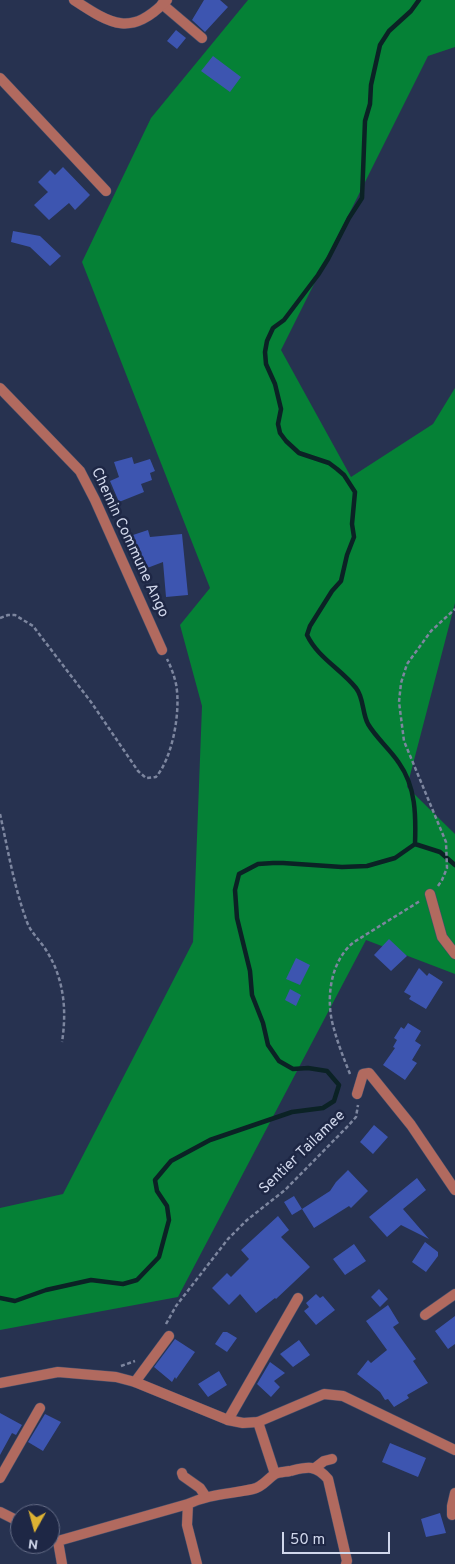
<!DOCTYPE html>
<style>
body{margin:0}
#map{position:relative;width:455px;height:1564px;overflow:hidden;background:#273250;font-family:Overpass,sans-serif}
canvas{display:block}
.north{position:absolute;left:10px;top:1504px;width:50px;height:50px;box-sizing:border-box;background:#1e2745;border:1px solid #656d87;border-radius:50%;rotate:187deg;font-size:14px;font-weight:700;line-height:20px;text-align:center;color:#d0d7eb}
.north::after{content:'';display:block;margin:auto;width:18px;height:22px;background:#ddb233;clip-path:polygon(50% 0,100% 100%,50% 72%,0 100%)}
.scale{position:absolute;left:282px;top:1532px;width:108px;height:22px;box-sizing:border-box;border:2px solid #d0d7eb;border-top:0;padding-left:6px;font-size:15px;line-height:18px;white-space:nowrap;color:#d0d7eb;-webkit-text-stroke:4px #1e2745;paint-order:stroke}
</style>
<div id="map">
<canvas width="455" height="1564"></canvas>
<div class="north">N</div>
<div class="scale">50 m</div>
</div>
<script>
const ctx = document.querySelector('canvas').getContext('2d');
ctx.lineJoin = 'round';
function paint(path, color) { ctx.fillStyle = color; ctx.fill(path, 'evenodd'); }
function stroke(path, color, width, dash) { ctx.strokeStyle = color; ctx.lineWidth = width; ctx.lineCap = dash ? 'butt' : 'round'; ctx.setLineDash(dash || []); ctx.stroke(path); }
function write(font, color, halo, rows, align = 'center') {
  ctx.font = font + ' Overpass,sans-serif'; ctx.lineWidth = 5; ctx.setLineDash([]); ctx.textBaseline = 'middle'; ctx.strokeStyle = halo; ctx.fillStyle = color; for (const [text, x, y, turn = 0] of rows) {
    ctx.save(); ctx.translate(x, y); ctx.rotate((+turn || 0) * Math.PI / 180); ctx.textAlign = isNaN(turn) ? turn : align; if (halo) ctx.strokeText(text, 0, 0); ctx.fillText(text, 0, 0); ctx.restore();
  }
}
paint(new Path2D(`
 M 248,0 L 455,0 L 455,47 L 428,56 L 281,350 L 351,477 L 433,424 L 455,388 L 455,603 L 407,787 L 455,834 L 455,974 L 366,940 L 178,1297 L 0,1330 L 0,1208 L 63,1194 L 193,942 L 202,706 L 180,625 L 210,588 L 82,262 L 151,118 Z`), '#058136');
stroke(new Path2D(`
 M 415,844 L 440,852 L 455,865
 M 0,1298 L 15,1301 L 46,1290 L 91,1280 L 123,1284 L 137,1280 L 159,1257 L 169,1220 L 167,1206 L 157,1191 L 155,1180 L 171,1161 L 210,1140 L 292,1112 L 323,1108 L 334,1101 L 339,1085 L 327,1071 L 308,1068 L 293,1069 L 279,1061 L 268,1045 L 263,1023 L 252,995 L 250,971 L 237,918 L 235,890 L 239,874 L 258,864 L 273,863 L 283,863 L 342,867 L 367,866 L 395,858 L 415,844 C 416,816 416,787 399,763 C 390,749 377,739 368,724 C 362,713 364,698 356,688 C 341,669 318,658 307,635 L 310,626 L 332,591 L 341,581 L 347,555 L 354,537 L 352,524 L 355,492 L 344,475 L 337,469 L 329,463 L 299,453 L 286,441 L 280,433 L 278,424 L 281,409 L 275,384 L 266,364 L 265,352 L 267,341 L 273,328 L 284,320 L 318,275 L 328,259 L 349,218 L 362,198 L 365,121 L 370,104 L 371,85 L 380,45 L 389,31 L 411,11 L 419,0`), '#0b2225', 4.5);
paint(new Path2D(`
 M 204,0 L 220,0 L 228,7 L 205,32 L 192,20 Z
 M 176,30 L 186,38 L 177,49 L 167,41 Z
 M 213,56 L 241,77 L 230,92 L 201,71 Z
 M 63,167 L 90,195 L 75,210 L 69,203 L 49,220 L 34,205 L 48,192 L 38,182 L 50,170 L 55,175 Z
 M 13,231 L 40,236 L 61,256 L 50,266 L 30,247 L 11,242 Z
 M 132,457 L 134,464 L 150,459 L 155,471 L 150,473 L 152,480 L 141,484 L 144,492 L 119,502 L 110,481 L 119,477 L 114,462 Z
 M 148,530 L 150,537 L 182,534 L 188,595 L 166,597 L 163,562 L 142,570 L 130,536 Z
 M 389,939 L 407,956 L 391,971 L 374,955 Z
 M 296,958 L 310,965 L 300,985 L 286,979 Z
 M 419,968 L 427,976 L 429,973 L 443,982 L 426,1009 L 409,999 L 411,996 L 404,992 Z
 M 290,989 L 301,995 L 296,1006 L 285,1000 Z
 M 408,1023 L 421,1031 L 415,1041 L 421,1045 L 412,1060 L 417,1063 L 405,1080 L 383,1065 L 395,1048 L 393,1047 L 397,1040 L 394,1038 L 401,1027 L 404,1029 Z
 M 374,1125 L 388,1137 L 373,1154 L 360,1142 Z
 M 348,1170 L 368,1191 L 351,1208 L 349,1206 L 314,1228 L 302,1209 L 330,1191 L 336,1182 Z
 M 417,1178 L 426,1190 L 403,1209 L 429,1239 L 401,1225 L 387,1237 L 369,1217 Z
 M 294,1196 L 302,1209 L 292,1215 L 284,1202 Z
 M 278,1216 L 289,1230 L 281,1237 L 310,1267 L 276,1299 L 275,1298 L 256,1313 L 240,1294 L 229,1305 L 212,1288 L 227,1273 L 231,1277 L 249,1259 L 241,1250 Z
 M 425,1242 L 438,1252 L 438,1256 L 426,1272 L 412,1262 Z
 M 354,1244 L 366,1261 L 345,1275 L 333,1259 Z
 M 379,1289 L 388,1299 L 380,1307 L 371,1297 Z
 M 316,1294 L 320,1298 L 323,1296 L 335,1310 L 316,1325 L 304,1311 L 309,1307 L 306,1303 Z
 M 388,1305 L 399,1323 L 393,1327 L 416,1359 L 413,1361 L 428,1383 L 407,1395 L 409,1398 L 394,1407 L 388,1399 L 385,1400 L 380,1392 L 357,1374 L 368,1360 L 371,1363 L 387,1350 L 366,1321 Z
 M 455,1316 L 455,1344 L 448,1349 L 435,1331 Z
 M 223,1332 L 227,1332 L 237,1338 L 227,1352 L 215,1344 Z
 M 175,1339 L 195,1352 L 176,1379 L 175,1377 L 172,1382 L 154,1367 Z
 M 299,1340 L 310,1355 L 293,1367 L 280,1354 Z
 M 270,1362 L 285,1373 L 274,1381 L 280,1387 L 271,1397 L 257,1384 Z
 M 219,1371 L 227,1385 L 208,1397 L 198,1384 Z
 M 0,1413 L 22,1425 L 16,1435 L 12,1433 L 0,1455 Z
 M 45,1414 L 61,1422 L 43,1451 L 28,1442 Z
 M 390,1443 L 426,1458 L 418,1477 L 382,1462 Z
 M 440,1513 L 446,1533 L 426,1537 L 421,1519 Z`), '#3d55b0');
const minor = new Path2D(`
 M 162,4 L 202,38
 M 0,78 L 106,191
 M 0,388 L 80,471 L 95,500 L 162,650
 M 430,894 L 442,937 L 455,954
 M 357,1094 L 363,1074 L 369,1073 L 411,1125 L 455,1190
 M 425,1315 L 455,1294
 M 135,1382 L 169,1336
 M 228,1420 L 298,1298
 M 258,1422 L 275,1474
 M 315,1468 L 324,1461 L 332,1459
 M 182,1473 L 183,1476 L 200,1488 L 206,1497
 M 0,1478 L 40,1408
 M 0,1512 L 20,1522
 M 452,1515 L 452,1506 L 455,1493
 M 62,1564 L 58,1541 L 188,1504
 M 197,1564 L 187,1525 L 188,1504 C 209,1494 231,1494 253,1489 C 263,1487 267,1479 275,1474 C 279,1472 285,1472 290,1471 C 307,1467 315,1464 328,1479 L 347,1561 L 346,1564`);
const tertiary = new Path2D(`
 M 74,0 C 112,25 131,37 167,0
 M 0,1383 L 58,1372 L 116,1377 L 135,1382 L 228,1420 L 243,1423 L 258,1422 L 324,1394 L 343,1396 L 455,1450`);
stroke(minor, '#45506c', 11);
stroke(tertiary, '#45506c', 11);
stroke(new Path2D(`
 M 0,618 L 8,615 L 15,615 L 33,626 L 91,702 L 138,771 L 146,778 L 156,777 C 173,757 181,710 176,684 C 174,675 171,667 167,659
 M 0,814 C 8,850 14,887 27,922 C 31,933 40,940 46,950 C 64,978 67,1010 62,1042
 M 438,886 L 442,880 L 447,868 L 446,842 L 404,741 L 399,702 L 401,683 L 407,664 L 431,631 L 455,609
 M 350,1074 C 344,1059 338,1044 334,1029 C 325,1000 330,961 354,942 L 420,901
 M 166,1324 L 176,1306 L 228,1239 L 247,1220 L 285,1190 L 347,1127 L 356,1117 L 358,1105
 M 121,1366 L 135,1361`), '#7d869f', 2.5, [4, 2.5]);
stroke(minor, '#b16a5f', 10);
stroke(tertiary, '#b16a5f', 10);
write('15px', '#d0d7eb', '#1e2745', [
 ["Chemin Commune Ango",129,543,65],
 ["Sentier Tailamee",303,1153,-44]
]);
</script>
